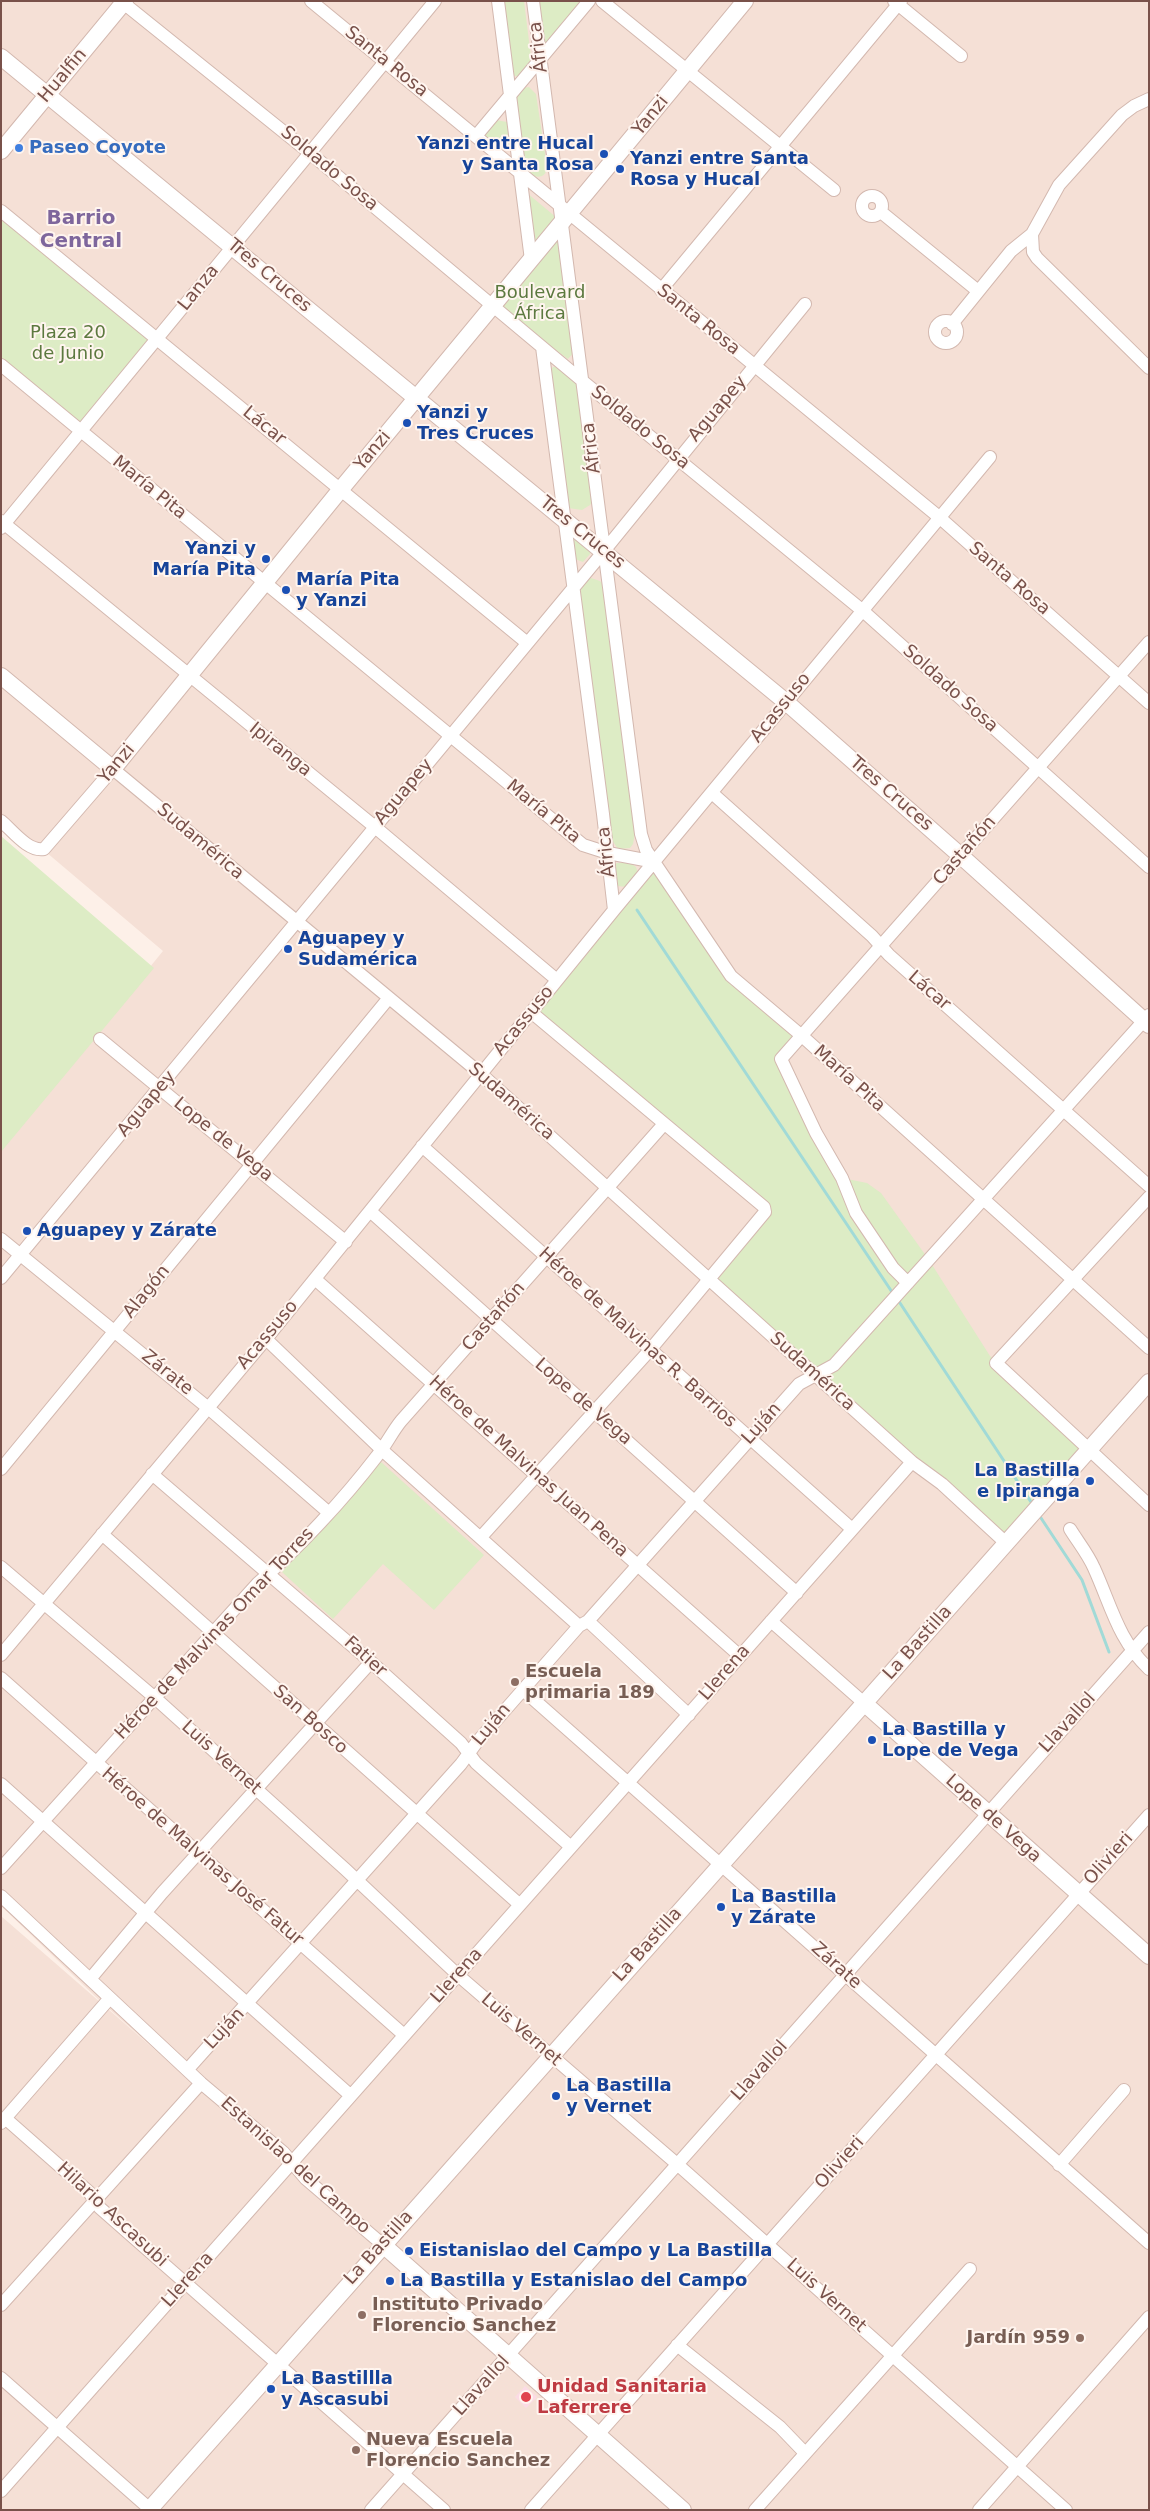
<!DOCTYPE html>
<meta charset="utf-8">
<style>
body{margin:0}
#map{position:relative;width:1150px;height:2511px;overflow:hidden;background:#fdf0e8;font-family:"DejaVu Sans",sans-serif}
canvas{display:block}
.frame{position:absolute;inset:0;border:2px solid #79514a;pointer-events:none}
</style>
<div id="map">
<canvas width="1150" height="2511"></canvas>
<div class="frame"></div>
</div>
<script>
const ctx = document.querySelector('canvas').getContext('2d');
ctx.lineJoin = 'round';
function paint(path, color) { ctx.fillStyle = color; ctx.fill(path, 'evenodd'); }
function stroke(path, color, width, dash) { ctx.strokeStyle = color; ctx.lineWidth = width; ctx.lineCap = dash ? 'butt' : 'round'; ctx.setLineDash(dash || []); ctx.stroke(path); }
function write(font, color, halo, rows, align = 'center') {
  ctx.font = font + ' "DejaVu Sans",sans-serif'; ctx.lineWidth = 4; ctx.setLineDash([]); ctx.textBaseline = 'middle'; ctx.strokeStyle = halo; ctx.fillStyle = color; for (const [text, x, y, turn = 0] of rows) {
    ctx.save(); ctx.translate(x, y); ctx.rotate((+turn || 0) * Math.PI / 180); ctx.textAlign = isNaN(turn) ? turn : align; if (halo) ctx.strokeText(text, 0, 0); ctx.fillText(text, 0, 0); ctx.restore();
  }
}
paint(new Path2D(`
 M 1,1 L 1149,1 L 1149,2510 L 1,2510 L 1,1916 L 177,2069 L 98,1999 L 1,1906 L 1,1149 L 163,951 L 1,814 Z`), '#f5e0d6');
paint(new Path2D(`
 M 525,2386 L 537,2397 L 526,2408 L 515,2397 Z`), '#fbdbe5');
paint(new Path2D(`
 M 501,1 L 524,1 L 531,57 L 530,62 L 520,77 L 511,75 Z
 M 537,1 L 584,1 L 546,43 L 543,42 Z
 M 529,87 L 536,94 L 547,167 C 546,181 532,178 524,170 L 516,98 L 523,88 Z
 M 496,120 L 507,122 L 511,146 L 509,149 L 502,150 L 486,137 L 486,134 Z
 M 527,193 L 557,218 L 534,245 Z
 M 1,211 L 157,339 L 81,432 L 1,365 Z
 M 557,240 L 560,244 L 575,351 L 568,359 L 504,312 L 502,306 L 553,242 Z
 M 558,366 L 577,384 L 594,498 L 590,505 L 582,510 L 568,508 L 550,371 L 553,367 Z
 M 574,540 L 577,540 L 591,550 L 590,554 L 583,562 L 575,559 Z
 M 591,578 L 600,581 L 604,586 L 635,833 L 633,844 L 630,848 L 618,849 L 612,840 L 580,590 L 587,580 Z
 M 1,836 L 154,968 L 1,1152 Z
 M 655,862 L 724,968 L 802,1036 L 781,1059 L 842,1178 L 867,1183 L 881,1193 L 929,1260 L 990,1356 L 1089,1450 L 1006,1543 L 709,1278 L 765,1212 L 531,1012 Z
 M 617,863 L 630,863 L 636,867 L 638,873 L 627,887 L 617,886 L 612,866 Z
 M 381,1462 L 484,1555 L 434,1610 L 383,1564 L 333,1619 L 282,1572 Z`), '#ddecc5');
stroke(new Path2D(`
 M 637,910 L 894,1295
 M 898,1300 L 1033,1505
 M 1039,1515 L 1082,1580 L 1109,1652`), '#a1dad7', 3);
const minor = new Path2D(`
 M 121,1 L 310,153 L 585,383 L 863,611 L 1149,867
 M 311,1 L 939,517 L 1149,703
 M 498,1 L 531,260
 M 533,1 L 641,834 L 646,850 L 731,976 L 802,1036 L 1149,1348
 M 602,1 L 834,190
 M 894,1 L 961,56
 M 1149,99 L 1134,106 L 1122,115 L 1059,185 L 1032,234 L 1033,252 L 1037,258 L 1149,368
 M 476,136 L 589,1
 M862 206a10 10 0 1 1 20 0a10 10 0 1 1-20 0Z
 M 1,211 L 526,642
 M 881,212 L 978,291
 M 661,290 L 901,1
 M935 332a11 11 0 1 1 22 0a11 11 0 1 1-22 0Z
 M 952,324 L 1011,251 L 1032,234
 M 542,347 L 603,814 L 614,910
 M 1,365 L 583,845 L 608,853 L 655,862
 M 1,521 L 375,827 L 557,980
 M 1,528 L 435,1
 M 712,793 L 872,936 L 889,955 L 1149,1186
 M 1,821 C 12,830 28,852 44,849 L 113,769 L 481,1074 L 912,1462 L 942,1484 L 1006,1543
 M 100,1039 L 346,1242
 M 422,1146 L 852,1529
 M 1149,1197 L 996,1363 L 1149,1505
 M 370,1211 L 797,1593
 M 1,1239 L 207,1407 L 328,1512
 M 1,1278 L 604,551 L 805,304
 M 315,1279 L 740,1656
 M 908,1283 L 893,1268 L 856,1213 L 842,1178 L 816,1133 L 781,1059 L 1149,642
 M 266,1339 L 382,1450 L 579,1626
 M 1,1469 L 388,999
 M 152,1474 L 371,1662 L 461,1743 L 476,1763 L 571,1847
 M 1070,1529 C 1078,1542 1088,1554 1094,1568 C 1111,1605 1118,1640 1149,1669
 M 102,1534 L 519,1904
 M 481,1537 L 650,1350 L 765,1212 L 764,1207 L 531,1012
 M 1,1567 L 154,1697 L 345,1869 L 459,1976 L 677,2164 L 1066,2510
 M 588,1621 L 689,1715
 M 771,1621 L 864,1703
 M 1,1655 L 266,1339 L 614,910 L 990,457
 M 1,1678 L 404,2035
 M 523,1690 L 1149,2243
 M 1,1784 L 350,2095
 M 1,1868 L 258,1583 C 299,1548 344,1499 377,1456 C 386,1445 392,1432 401,1421 L 664,1124
 M 1,1896 L 201,2083 L 283,2152 L 306,2179 L 382,2244
 M 91,1978 L 162,1893 L 371,1662
 M 188,2069 L 461,1764 L 477,1742 L 579,1626 L 588,1621 L 799,1384 L 834,1365 L 1149,1015
 M 5,2118 L 89,2192 L 100,2208 L 444,2510
 M 1,2123 L 110,1998
 M 1059,2165 L 1124,2090
 M 1,2305 L 201,2083
 M 677,2345 L 780,2427 L 805,2453
 M 1,2378 L 151,2510
 M 1,2491 L 912,1462
 M 371,2510 L 1149,1632
 M 531,2510 L 1149,1815
 M 755,2510 L 970,2269
 M 979,2510 L 1149,2317`);
const tertiary = new Path2D(`
 M 1,57 L 786,702 L 961,856 L 1149,1025
 M 1,151 L 125,1
 M 1,676 L 113,769 L 341,489 L 745,1
 M 864,1703 L 1149,1956
 M 382,2244 L 683,2510
 M 149,2510 L 1149,1382`);
stroke(minor, '#d3b8af', 14);
stroke(tertiary, '#d3b8af', 18);
stroke(minor, '#fff', 12);
stroke(tertiary, '#fff', 16);
for (const [x, y, r, color] of [
 [19,148,5,"#3f7fe0"],
 [604,154,5,"#1a4fb4"],
 [620,169,5,"#1a4fb4"],
 [407,423,5,"#1a4fb4"],
 [266,559,5,"#1a4fb4"],
 [286,590,5,"#1a4fb4"],
 [288,949,5,"#1a4fb4"],
 [27,1231,5,"#1a4fb4"],
 [1090,1481,5,"#1a4fb4"],
 [515,1682,5,"#8d6e63"],
 [872,1740,5,"#1a4fb4"],
 [721,1907,5,"#1a4fb4"],
 [556,2096,5,"#1a4fb4"],
 [409,2251,5,"#1a4fb4"],
 [390,2281,5,"#1a4fb4"],
 [362,2315,5,"#8d6e63"],
 [1080,2338,5,"#8d6e63"],
 [271,2389,5,"#1a4fb4"],
 [526,2397,6,"#e0444e"],
 [356,2450,5,"#8d6e63"]
]) { const dot = new Path2D(); dot.arc(x, y, r, 0, 2 * Math.PI); ctx.fillStyle = color; ctx.fill(dot); stroke(dot, '#fff5ef', 2); }
write('18px', '#79514a', '#fff5ef', [
 ["África",539,47,-97],
 ["Santa Rosa",386,62,39],
 ["Hualfin",63,76,-50],
 ["Yanzi",651,116,-51],
 ["Soldado Sosa",329,169,40],
 ["Tres Cruces",269,276,40],
 ["Lanza",199,288,-51],
 ["Santa Rosa",698,320,39],
 ["Aguapey",718,409,-50],
 ["Lácar",264,426,39],
 ["Soldado Sosa",640,428,39],
 ["África",592,448,-97],
 ["Yanzi",373,451,-50],
 ["María Pita",149,488,39],
 ["Tres Cruces",582,533,39],
 ["Santa Rosa",1009,579,41],
 ["Soldado Sosa",950,689,42],
 ["Acassuso",781,708,-51],
 ["Ipiranga",280,750,39],
 ["Yanzi",117,764,-50],
 ["Aguapey",404,792,-50],
 ["Tres Cruces",891,794,41],
 ["María Pita",543,812,39],
 ["Sudamérica",200,842,40],
 ["Castañón",965,851,-49],
 ["África",607,852,-96],
 ["Lácar",929,991,41],
 ["Acassuso",524,1021,-51],
 ["María Pita",849,1079,42],
 ["Sudamérica",511,1102,41],
 ["Aguapey",147,1104,-50],
 ["Lope de Vega",223,1140,39],
 ["Alagón",147,1292,-51],
 ["Castañón",494,1317,-49],
 ["Acassuso",268,1335,-50],
 ["Héroe de Malvinas R. Barrios",637,1338,42],
 ["Sudamérica",812,1372,42],
 ["Zárate",167,1373,39],
 ["Lope de Vega",583,1402,41],
 ["Luján",762,1424,-48],
 ["Héroe de Malvinas Juan Pena",528,1467,42],
 ["Héroe de Malvinas Omar Torres",215,1634,-47],
 ["La Bastilla",918,1643,-48],
 ["Fatier",365,1657,42],
 ["Llerena",725,1673,-49],
 ["San Bosco",310,1720,42],
 ["Llavallol",1068,1723,-48],
 ["Luján",492,1725,-50],
 ["Luis Vernet",221,1758,42],
 ["Lope de Vega",993,1819,42],
 ["Héroe de Malvinas José Fatur",202,1857,41],
 ["Olivieri",1109,1859,-48],
 ["La Bastilla",648,1945,-48],
 ["Zárate",836,1966,42],
 ["Llerena",457,1976,-48],
 ["Luján",225,2029,-47],
 ["Luis Vernet",521,2030,41],
 ["Llavallol",760,2071,-48],
 ["Olivieri",840,2163,-48],
 ["Estanislao del Campo",295,2166,42],
 ["Hilario Ascasubi",112,2215,43],
 ["La Bastilla",379,2248,-48],
 ["Llerena",188,2280,-48],
 ["Luis Vernet",826,2296,42],
 ["Llavallol",482,2386,-48]
]);
write('bold 18px', '#164399', '#fff5ef', [
 ["Yanzi entre Hucal",594,144,"right"],
 ["y Santa Rosa",594,165,"right"],
 ["Yanzi entre Santa",630,159],
 ["Rosa y Hucal",630,180],
 ["Yanzi y",417,413],
 ["Tres Cruces",417,434],
 ["Yanzi y",256,549,"right"],
 ["María Pita",256,570,"right"],
 ["María Pita",296,580],
 ["y Yanzi",296,601],
 ["Aguapey y",298,939],
 ["Sudamérica",298,960],
 ["Aguapey y Zárate",37,1231],
 ["La Bastilla",1080,1471,"right"],
 ["e Ipiranga",1080,1492,"right"],
 ["La Bastilla y",882,1730],
 ["Lope de Vega",882,1751],
 ["La Bastilla",731,1897],
 ["y Zárate",731,1918],
 ["La Bastilla",566,2086],
 ["y Vernet",566,2107],
 ["Eistanislao del Campo y La Bastilla",419,2251],
 ["La Bastilla y Estanislao del Campo",400,2281],
 ["La Bastillla",281,2379],
 ["y Ascasubi",281,2400]
], 'left');
write('bold 18px', '#366cbe', '#fff5ef', [
 ["Paseo Coyote",29,148]
], 'left');
write('18px', '#5c793f', '#fff5ef', [
 ["Boulevard",540,293],
 ["África",540,314],
 ["Plaza 20",68,333],
 ["de Junio",68,354]
]);
write('bold 18px', '#785e54', '#fff5ef', [
 ["Escuela",525,1672],
 ["primaria 189",525,1693],
 ["Instituto Privado",372,2305],
 ["Florencio Sanchez",372,2326],
 ["Jardín 959",1070,2338,"right"],
 ["Nueva Escuela",366,2440],
 ["Florencio Sanchez",366,2461]
], 'left');
write('bold 18px', '#be3a42', '#fff5ef', [
 ["Unidad Sanitaria",537,2387],
 ["Laferrere",537,2408]
], 'left');
write('bold 20px', '#7e669c', '#fff5ef', [
 ["Barrio",81,219],
 ["Central",81,242]
]);
</script>
